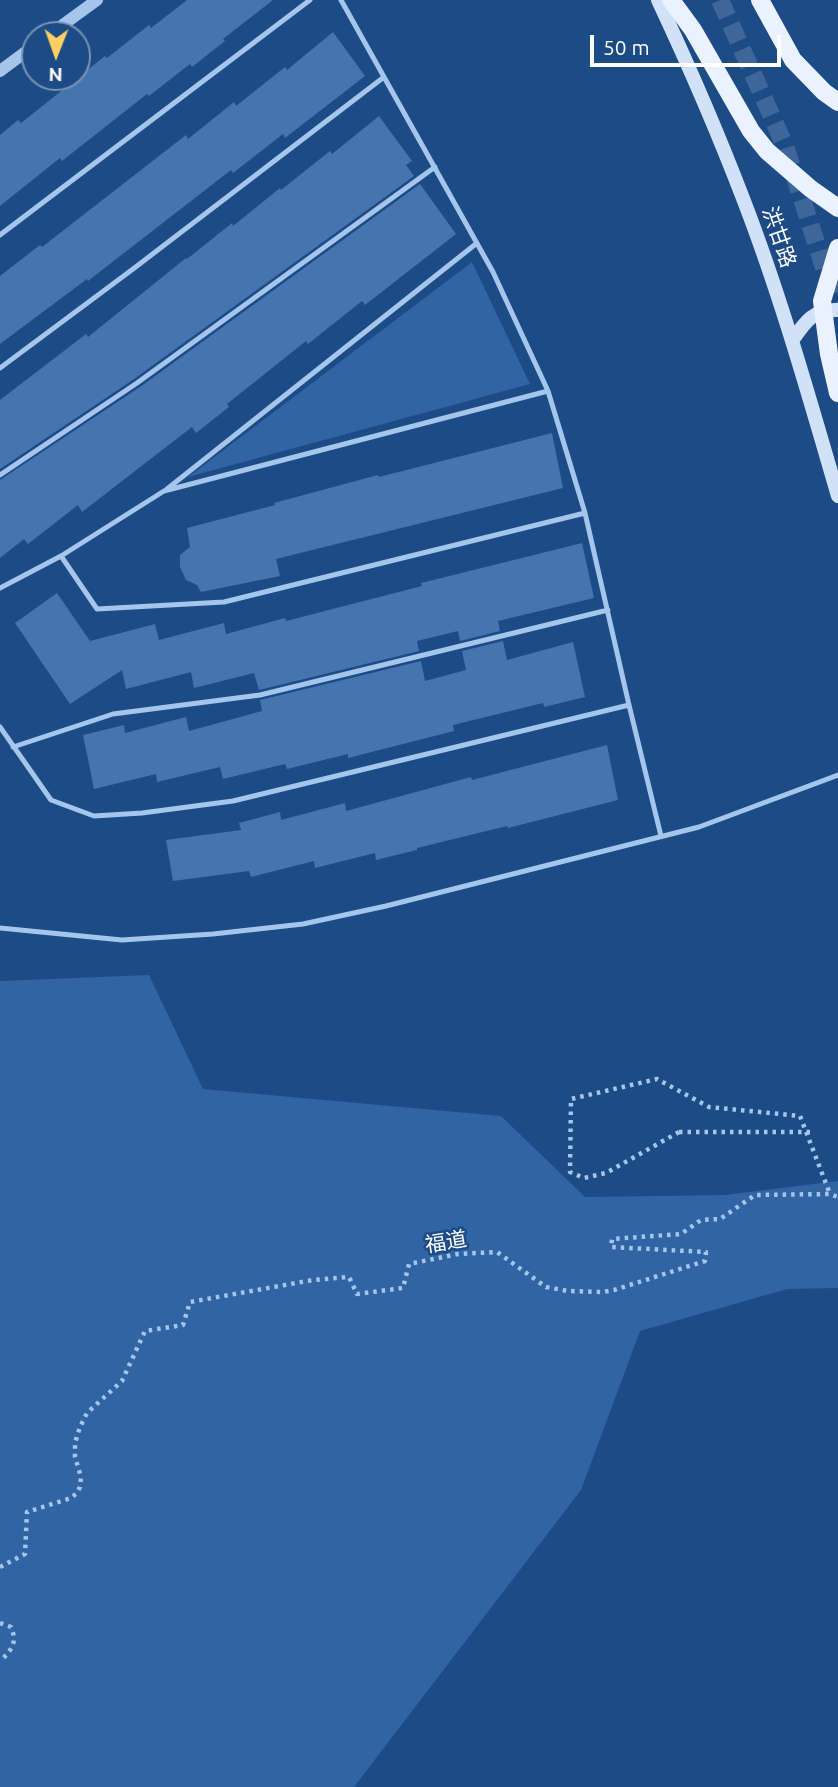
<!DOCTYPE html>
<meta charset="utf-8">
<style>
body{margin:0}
#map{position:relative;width:838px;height:1787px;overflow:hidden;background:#1d4b86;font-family:Ubuntu,sans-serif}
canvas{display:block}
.north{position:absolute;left:21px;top:21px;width:70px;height:70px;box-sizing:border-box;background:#1d4b86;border:2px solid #7793b6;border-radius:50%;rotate:181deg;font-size:19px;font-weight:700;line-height:28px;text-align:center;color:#fff}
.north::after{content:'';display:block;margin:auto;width:24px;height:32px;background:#fbcf63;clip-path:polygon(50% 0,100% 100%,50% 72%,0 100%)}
.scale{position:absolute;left:590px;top:35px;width:191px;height:32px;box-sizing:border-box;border:4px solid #fff;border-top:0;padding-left:9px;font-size:21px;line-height:24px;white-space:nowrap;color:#fff;-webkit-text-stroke:5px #1d4b86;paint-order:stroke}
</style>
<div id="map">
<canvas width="838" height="1787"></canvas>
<div class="north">N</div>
<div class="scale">50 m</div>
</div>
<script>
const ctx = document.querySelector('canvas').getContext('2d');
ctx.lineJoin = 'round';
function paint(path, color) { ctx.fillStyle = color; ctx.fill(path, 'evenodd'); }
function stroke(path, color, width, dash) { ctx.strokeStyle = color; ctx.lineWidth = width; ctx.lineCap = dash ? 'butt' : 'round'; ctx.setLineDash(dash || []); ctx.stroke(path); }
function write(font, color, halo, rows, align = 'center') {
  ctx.font = font + ' Ubuntu,"Noto Sans SC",sans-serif'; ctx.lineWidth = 5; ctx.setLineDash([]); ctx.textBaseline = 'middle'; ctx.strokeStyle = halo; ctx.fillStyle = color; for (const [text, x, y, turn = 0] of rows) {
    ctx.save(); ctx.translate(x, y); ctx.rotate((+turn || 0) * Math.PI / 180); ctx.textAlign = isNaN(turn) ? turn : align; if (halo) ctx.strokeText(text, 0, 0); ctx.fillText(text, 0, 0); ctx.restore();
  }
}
paint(new Path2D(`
 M 472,262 L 530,384 L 188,477 Z
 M 149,975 L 203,1089 L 501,1116 L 585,1197 L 725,1195 L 838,1181 L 838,1288 L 787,1289 L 640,1331 L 581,1490 L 354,1787 L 0,1787 L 0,981 Z`), '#3064a4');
paint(new Path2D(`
 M 187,0 L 273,0 L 223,39 L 225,41 L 192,67 L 190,64 L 149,96 L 147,94 L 62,161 L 60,158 L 0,206 L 0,135 L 18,120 L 21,123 L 105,56 L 107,58 L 149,25 L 151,28 Z
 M 333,32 L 365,76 L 285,138 L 283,134 L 233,173 L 231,170 L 88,281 L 87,279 L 0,344 L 0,276 L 40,245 L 42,247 L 186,135 L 188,139 L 234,102 L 236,106 L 285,67 L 287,70 Z
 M 379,116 L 412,161 L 406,165 L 414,176 L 134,379 L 0,469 L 0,400 L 86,334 L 88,337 L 186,258 L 187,259 L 232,223 L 233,226 L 280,188 L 281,190 L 330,151 L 332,154 Z
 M 420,184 L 456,234 L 365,305 L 362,301 L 308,344 L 306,341 L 227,404 L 229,407 L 196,433 L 192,427 L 82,512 L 78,505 L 28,544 L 24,539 L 0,558 L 0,480 L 140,387 Z
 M 552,433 L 563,488 L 276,559 L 280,576 L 201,592 L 197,585 L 186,580 L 180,567 L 180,555 L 190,547 L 187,528 L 275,505 L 274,503 L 378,475 L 379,477 Z
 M 582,543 L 594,598 L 498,621 L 500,631 L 460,641 L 458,631 L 417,641 L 419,651 L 259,690 L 254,673 L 194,688 L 191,672 L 126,689 L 122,670 L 70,704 L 15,623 L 57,593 L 90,641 L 155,624 L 159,640 L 224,623 L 226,634 L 285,618 L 286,621 L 422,586 L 421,583 Z
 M 503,641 L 507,660 L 573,642 L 585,697 L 544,707 L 543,703 L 453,725 L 454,731 L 348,758 L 348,754 L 287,769 L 285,764 L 223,779 L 220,767 L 157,782 L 156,774 L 94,789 L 83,735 L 124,725 L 125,733 L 186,717 L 189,731 L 262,711 L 260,700 L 421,661 L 425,681 L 466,670 L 462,651 Z
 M 607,745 L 618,800 L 508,828 L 507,826 L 417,848 L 417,850 L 376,860 L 375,853 L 315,868 L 314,861 L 251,877 L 249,871 L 173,881 L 166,840 L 241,830 L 239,823 L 280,812 L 281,820 L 345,803 L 346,811 L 471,777 L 472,780 Z`), '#4574af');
stroke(new Path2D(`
 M 720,0 L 785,146 L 838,311`), '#3f6698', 18, [18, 9]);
stroke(new Path2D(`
 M 679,1132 L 811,1132
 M 0,1567 L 25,1554 L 27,1512 L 71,1498 L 77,1493 L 80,1487 L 81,1477 L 75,1457 L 75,1443 L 80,1427 L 87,1413 L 122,1381 L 145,1331 L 183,1325 L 190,1302 L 313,1280 L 349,1277 L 357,1294 L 403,1288 L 409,1264 L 458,1254 L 497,1252 L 546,1287 L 568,1291 L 602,1292 L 614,1290 L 705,1261 L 706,1252 L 611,1247 L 612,1239 L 681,1234 L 701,1220 L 720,1219 L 755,1195 L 830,1194 L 838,1197
 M 0,1623 L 11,1627 C 18,1643 11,1651 0,1661`), '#a5c5eb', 4.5, [3.5, 5]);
stroke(new Path2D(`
 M 341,0 L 493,272 L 548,391 L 585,513 L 629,705 L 661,836
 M 0,235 L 310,0
 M 0,368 L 133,269 L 384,77
 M 0,475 L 137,383 L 435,167
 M 167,489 L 477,243
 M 61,556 L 97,609 L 224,602 L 585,513
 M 0,588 L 61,556 L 164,491 L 548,391
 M 0,727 L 51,800 L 94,816 L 142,813 L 233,801 L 629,705
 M 13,747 L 113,714 L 260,695 L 608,610
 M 0,928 L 122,940 L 213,934 L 303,924 L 386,906 L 699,827 L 838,775`), '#a5c5eb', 5);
stroke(new Path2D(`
 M 49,35 L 97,0
 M 0,71 L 35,45`), '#a5c5eb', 12);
stroke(new Path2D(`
 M 658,0 C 689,66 718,133 744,201 C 781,297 809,397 838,496
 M 792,341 C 805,322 813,309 838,310`), '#d1e2f8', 14);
stroke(new Path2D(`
 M 671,0 L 693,30 L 751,131 L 767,151 L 811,189 L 838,208
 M 760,0 L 793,60 L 824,92 L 838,102`), '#e9f2fe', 18);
stroke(new Path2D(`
 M 679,1132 L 606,1173 L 584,1178 L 570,1172 L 571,1099 L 657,1079 L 709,1107 L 800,1116 L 830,1194`), '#a5c5eb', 4.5, [3.5, 5]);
stroke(new Path2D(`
 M 838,248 L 822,301 L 829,354 L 838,393`), '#e9f2fe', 18);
write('21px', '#fff', '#1d4b86', [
 ["洪甘路",779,237,71],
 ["福道",446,1242,-9]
]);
</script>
